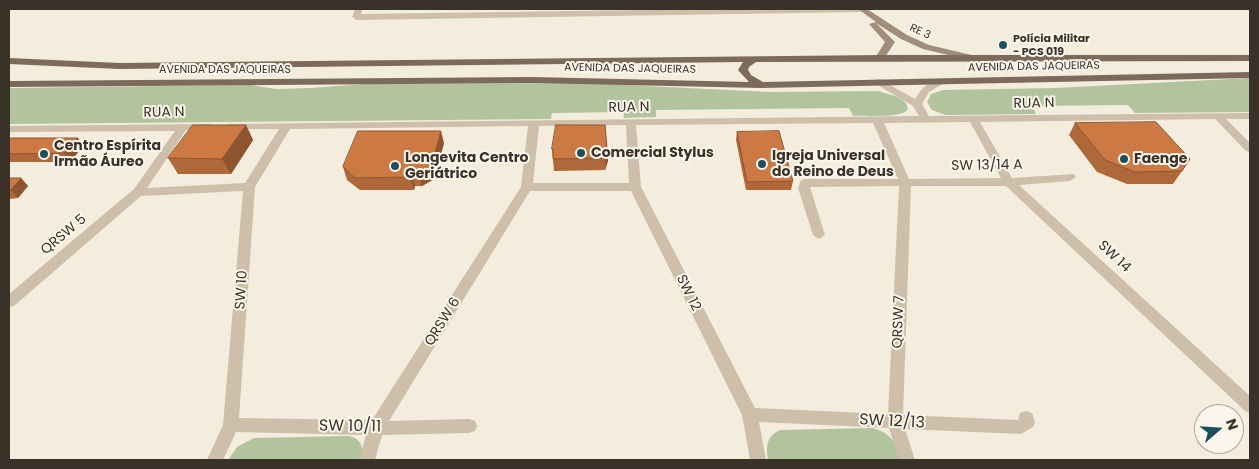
<!DOCTYPE html>
<meta charset="utf-8">
<style>
body{margin:0}
#map{position:relative;width:1259px;height:469px;overflow:hidden;background:#f4edde;font-family:Poppins,sans-serif}
canvas{display:block}
.frame{position:absolute;inset:0;border:10px solid #3a3129;pointer-events:none}
.north{position:absolute;left:1194px;top:404px;width:50px;height:50px;box-sizing:border-box;background:#fbf6eb;border:1px solid #aea79d;border-radius:50%;rotate:71deg;font-size:14px;font-weight:700;line-height:20px;text-align:center;color:#3a3129}
.north::after{content:'';display:block;margin:auto;width:18px;height:22px;background:#1c505e;clip-path:polygon(50% 0,100% 100%,50% 72%,0 100%)}
</style>
<div id="map">
<canvas width="1259" height="469"></canvas>
<div class="frame"></div>
<div class="north">N</div>
</div>
<script>
const ctx = document.querySelector('canvas').getContext('2d');
ctx.lineJoin = 'round';
function paint(path, color) { ctx.fillStyle = color; ctx.fill(path, 'evenodd'); }
function stroke(path, color, width, dash) { ctx.strokeStyle = color; ctx.lineWidth = width; ctx.lineCap = dash ? 'butt' : 'round'; ctx.setLineDash(dash || []); ctx.stroke(path); }
function write(font, color, halo, rows, align = 'center') {
  ctx.font = font + ' Poppins,sans-serif'; ctx.lineWidth = 4; ctx.setLineDash([]); ctx.textBaseline = 'middle'; ctx.strokeStyle = halo; ctx.fillStyle = color; for (const [text, x, y, turn = 0] of rows) {
    ctx.save(); ctx.translate(x, y); ctx.rotate((+turn || 0) * Math.PI / 180); ctx.textAlign = isNaN(turn) ? turn : align; if (halo) ctx.strokeText(text, 0, 0); ctx.fillText(text, 0, 0); ctx.restore();
  }
}
paint(new Path2D(`
 M 1250,78 L 1250,112 L 1135,113 L 1128,105 L 1032,106 L 1036,114 L 946,115 L 932,110 L 927,102 L 931,94 L 943,90 L 1055,88 Z
 M 584,83 L 770,92 L 878,91 L 898,97 L 906,103 L 908,109 C 902,119 865,115 853,116 L 849,108 L 656,110 L 656,117 L 624,118 L 623,112 L 552,113 L 551,119 L 9,124 L 9,88 L 251,85 L 276,89 L 311,88 L 365,84 Z
 M 871,428 C 891,432 896,443 902,460 L 768,460 C 766,447 766,436 780,430 Z
 M 349,436 C 362,439 364,448 361,460 L 228,460 L 237,447 L 254,438 Z`), '#b1c49d');
paint(new Path2D(`
 M 355,9 L 363,9 L 361,14 L 717,9 L 867,9 L 863,12 L 356,20 L 352,17 Z
 M 879,79 L 915,99 C 921,89 931,78 943,80 L 943,84 L 929,92 L 922,104 L 929,116 L 1250,113 L 1250,119 L 1226,119 L 1250,143 L 1250,152 L 1246,151 L 1215,119 L 980,122 L 1012,178 L 1074,174 L 1076,177 L 1070,181 L 1019,185 L 1250,396 L 1250,413 L 1245,411 L 1006,186 L 911,186 L 903,415 L 1018,420 L 1020,413 L 1026,411 L 1032,413 L 1035,422 L 1033,427 L 1021,434 L 905,429 L 915,460 L 899,460 L 889,428 L 759,422 L 766,460 L 750,460 L 742,415 L 631,191 L 530,191 L 389,421 L 469,419 L 475,421 L 477,426 L 475,431 L 469,433 L 382,435 L 375,460 L 359,460 L 366,435 L 236,432 L 223,460 L 207,460 L 223,425 L 243,191 L 141,196 L 14,306 L 9,307 L 9,294 L 134,189 L 175,131 L 9,132 L 9,126 L 209,124 L 213,125 L 214,127 L 213,129 L 186,130 L 147,188 L 245,183 L 279,129 L 231,129 L 226,126 L 227,124 L 919,116 L 913,106 L 876,84 L 876,80 ZM 970,122 L 1001,178 L 909,179 L 884,123 ZM 873,123 L 898,179 L 805,179 L 801,180 L 798,188 L 813,235 L 819,239 L 825,235 L 810,187 L 899,186 L 888,414 L 755,408 L 641,187 L 636,125 ZM 626,125 L 629,183 L 533,183 L 539,126 ZM 528,126 L 521,187 L 372,420 L 239,418 L 255,187 L 290,129 Z`), '#cdbfa9');
paint(new Path2D(`
 M 858,9 L 867,9 L 907,35 L 929,45 L 976,56 L 978,58 L 973,61 L 923,49 L 901,39 L 876,23 L 895,42 L 883,60 L 877,60 L 875,58 L 885,42 L 869,24 L 876,22 Z`), '#a18e7a');
paint(new Path2D(`
 M 880,55 L 1250,55 L 1250,61 L 756,62 L 749,67 L 748,70 L 751,75 L 763,82 L 1250,72 L 1250,78 L 761,88 L 533,83 L 9,87 L 9,81 L 533,77 L 749,82 L 738,70 L 743,62 L 120,69 L 9,64 L 9,58 L 120,63 Z`), '#7c6a5a');
paint(new Path2D(`
 M 1075,123 L 1182,171 L 1173,184 L 1127,184 L 1097,172 L 1069,135 Z
 M 246,125 L 253,140 L 231,174 L 178,174 L 168,158 Z
 M 605,125 L 608,161 L 605,170 L 554,171 L 552,149 Z
 M 737,132 L 793,181 L 791,190 L 746,190 L 736,140 Z
 M 78,138 L 83,146 L 70,162 L 9,162 L 9,140 Z
 M 444,143 L 434,179 L 422,186 L 415,186 L 414,190 L 360,190 L 347,180 L 343,167 Z
 M 9,178 L 21,178 L 28,186 L 18,198 L 9,199 Z`), '#af683a');
paint(new Path2D(`
 M 246,125 L 253,140 L 231,174 L 222,159 Z
 M 441,131 L 444,143 L 434,179 L 422,186 L 418,173 Z
 M 78,138 L 83,146 L 70,162 L 64,153 Z
 M 607,148 L 608,161 L 605,170 L 605,158 Z
 M 412,173 L 415,186 L 414,190 L 410,177 Z
 M 21,178 L 28,186 L 18,198 L 11,190 Z`), '#8f5530');
const building = new Path2D(`
 M 1156,122 L 1190,159 L 1182,171 L 1135,172 L 1105,160 L 1075,123 Z
 M 193,125 L 246,125 L 222,159 L 168,158 Z
 M 556,125 L 605,125 L 607,148 L 605,158 L 553,159 L 553,149 L 552,149 Z
 M 358,131 L 441,131 L 431,167 L 418,173 L 412,173 L 410,177 L 355,178 L 343,167 Z
 M 779,131 L 793,181 L 747,182 L 737,132 Z
 M 11,138 L 78,138 L 64,153 L 9,154 L 9,140 Z
 M 9,178 L 21,178 L 11,190 L 9,190 Z`);
paint(building, '#cc7944');
stroke(building, '#8f5530', 1);
for (const [x, y, r, color] of [
 [1003,45,5,"#1c505e"],
 [581,153,5,"#1c505e"],
 [44,154,5,"#1c505e"],
 [1124,159,5,"#1c505e"],
 [762,164,5,"#1c505e"],
 [395,166,5,"#1c505e"]
]) { const dot = new Path2D(); dot.arc(x, y, r, 0, 2 * Math.PI); ctx.fillStyle = color; ctx.fill(dot); stroke(dot, '#fbf6eb', 2); }
write('11px', '#3a3129', '#fbf6eb', [
 ["RE 3",920,32,25],
 ["AVENIDA DAS JAQUEIRAS",1034,67,-1],
 ["AVENIDA DAS JAQUEIRAS",630,69,1],
 ["AVENIDA DAS JAQUEIRAS",225,70]
]);
write('bold 11px', '#3a3129', '#fbf6eb', [
 ["Polícia Militar",1013,39],
 ["- PCS 019",1013,52]
], 'left');
write('14px', '#3a3129', '#fbf6eb', [
 ["RUA N",1034,104,-1],
 ["RUA N",629,108,-1],
 ["RUA N",164,113,-1],
 ["SW 13/14 A",987,166,-1],
 ["QRSW 5",64,235,-40],
 ["SW 14",1114,257,43],
 ["SW 10",242,290,-86],
 ["SW 12",688,293,64],
 ["QRSW 6",443,322,-58],
 ["QRSW 7",899,322,-88]
]);
write('bold 14px', '#3a3129', '#fbf6eb', [
 ["Centro Espírita",54,146],
 ["Irmão Áureo",54,162],
 ["Comercial Stylus",591,153],
 ["Igreja Universal",772,156],
 ["do Reino de Deus",772,172],
 ["Longevita Centro",405,158],
 ["Geriátrico",405,174],
 ["Faenge",1134,159]
], 'left');
write('16px', '#3a3129', '#fbf6eb', [
 ["SW 12/13",892,422,3],
 ["SW 10/11",350,427,1]
]);
</script>
